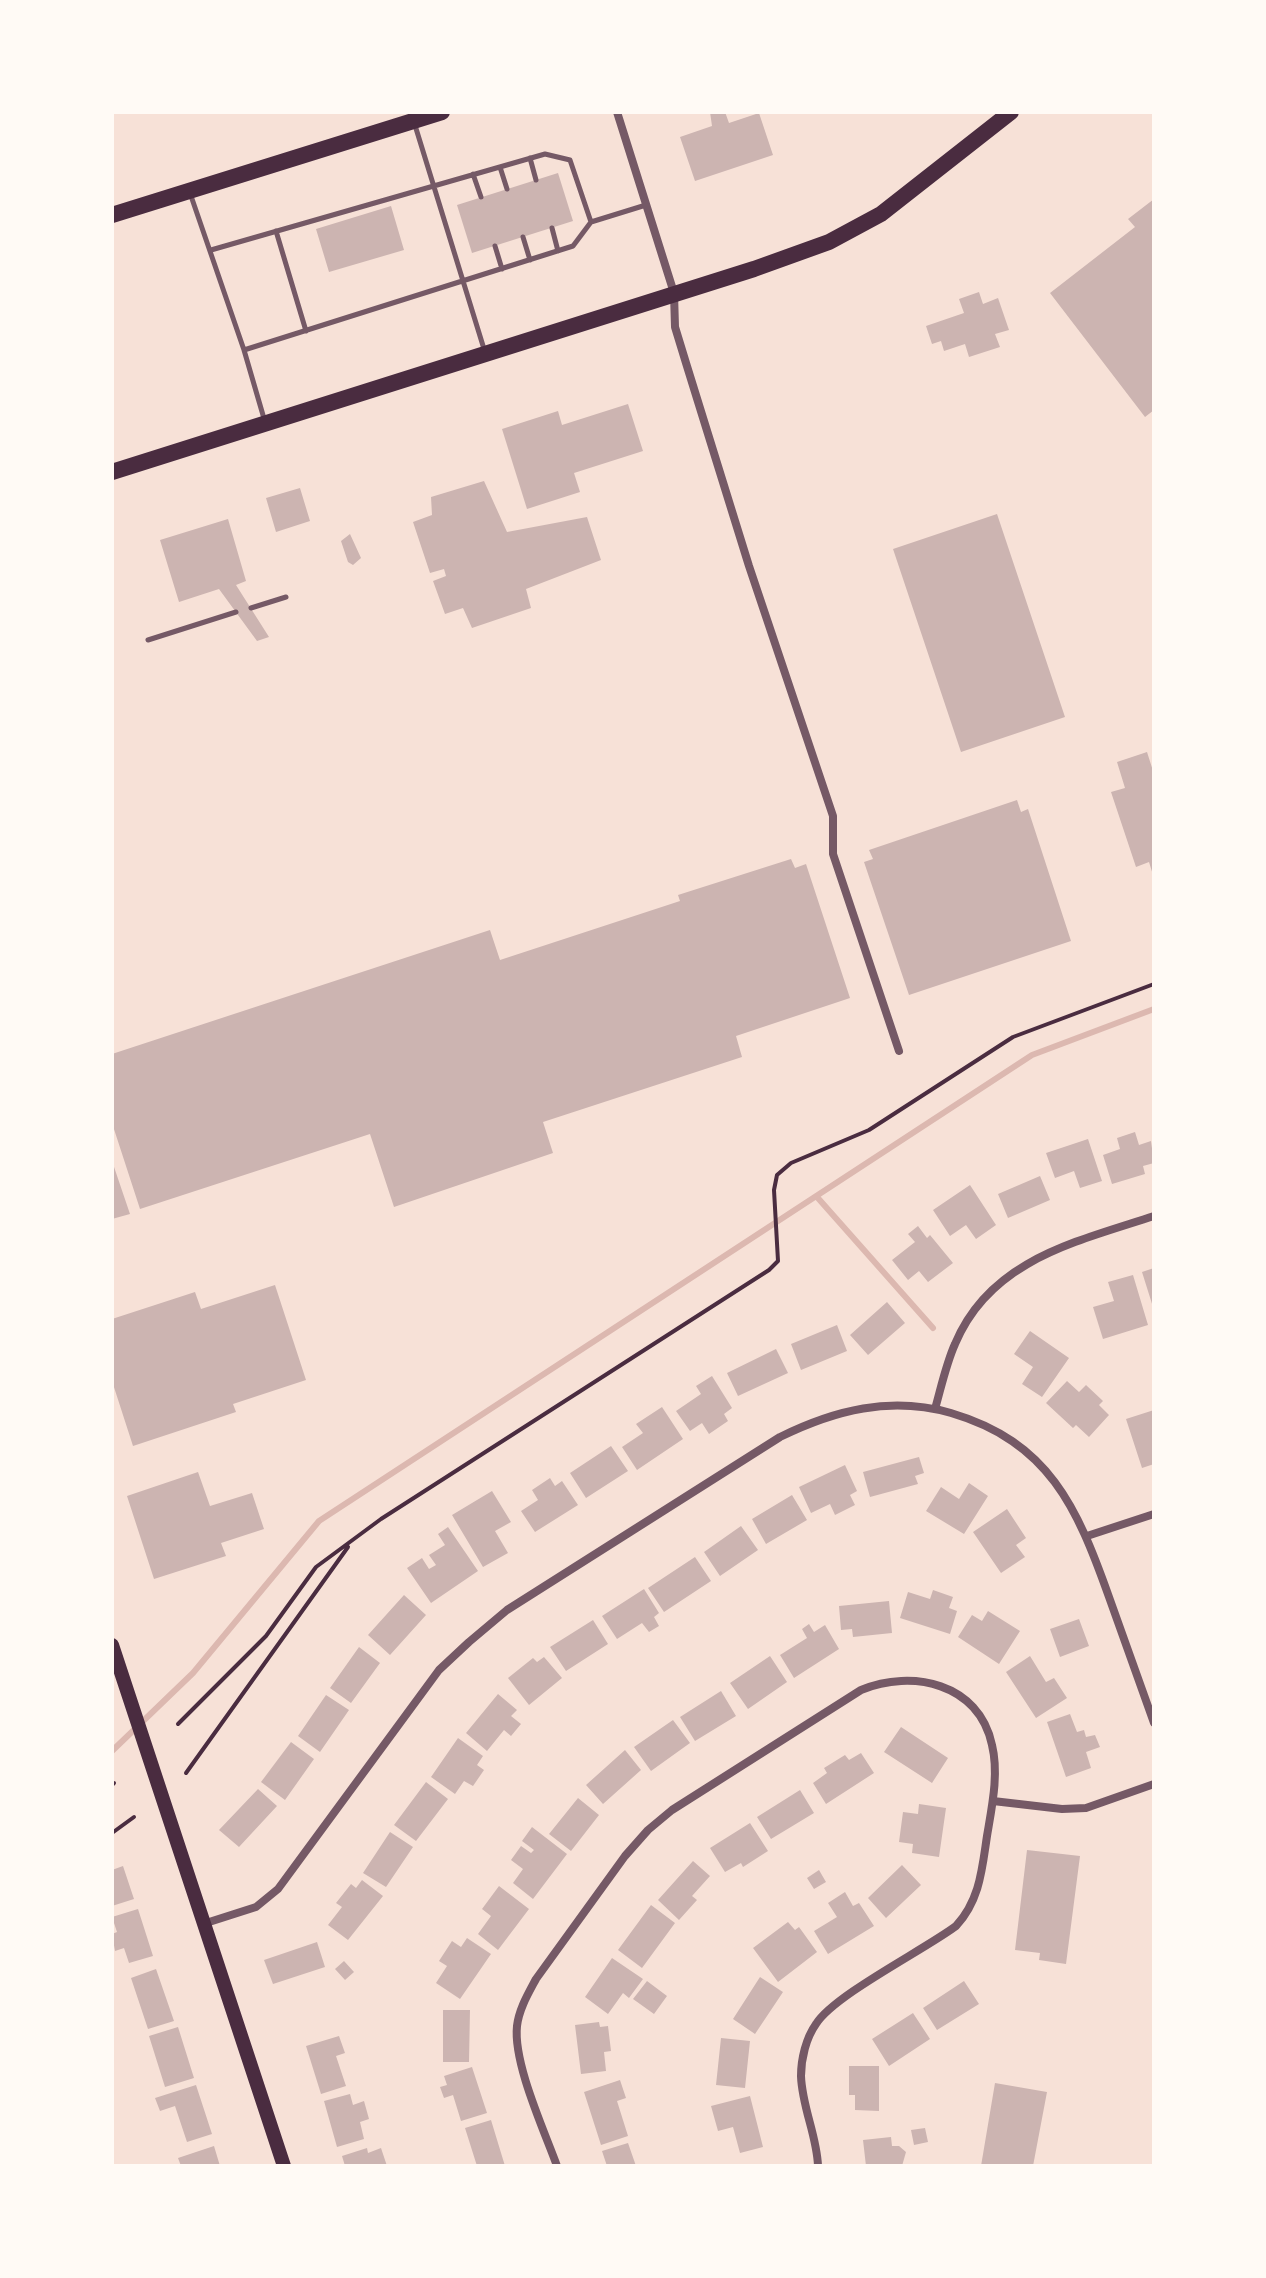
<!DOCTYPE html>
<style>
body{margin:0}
#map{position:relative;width:1266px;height:2278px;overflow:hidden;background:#f7e1d7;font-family:Signika,sans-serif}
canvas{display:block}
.frame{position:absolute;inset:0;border:114px solid #fffaf5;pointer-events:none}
</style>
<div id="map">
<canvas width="1266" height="2278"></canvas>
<div class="frame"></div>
</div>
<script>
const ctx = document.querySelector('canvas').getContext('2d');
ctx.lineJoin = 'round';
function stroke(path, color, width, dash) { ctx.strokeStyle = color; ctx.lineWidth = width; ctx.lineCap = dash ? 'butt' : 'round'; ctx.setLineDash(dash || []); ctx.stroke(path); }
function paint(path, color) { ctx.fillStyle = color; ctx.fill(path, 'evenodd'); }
stroke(new Path2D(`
 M 817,1197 L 933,1328
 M 112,1751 L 193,1673 L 319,1521 L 1032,1055 L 1154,1009`), '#dcb8b0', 6);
paint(new Path2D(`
 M 710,112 L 725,112 L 729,123 L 759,113 L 773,155 L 695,181 L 680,137 L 712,126 Z
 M 558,173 L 573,221 L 472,253 L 457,205 Z
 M 1154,199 L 1154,410 L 1145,417 L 1050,293 L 1135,227 L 1128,219 Z
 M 391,206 L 404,250 L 329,272 L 316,229 Z
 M 979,292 L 983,304 L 998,298 L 1009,330 L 995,334 L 1000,347 L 969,357 L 965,344 L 944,351 L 941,341 L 932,344 L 926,326 L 964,313 L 959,299 Z
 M 628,404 L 643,451 L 574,473 L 580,492 L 527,509 L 502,429 L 558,411 L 562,425 Z
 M 484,481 L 507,532 L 587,517 L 601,560 L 526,589 L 531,608 L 472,628 L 463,608 L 445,614 L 433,581 L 446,576 L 444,569 L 430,573 L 413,522 L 432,515 L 431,497 Z
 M 300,488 L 310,521 L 276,532 L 266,498 Z
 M 997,514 L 1065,717 L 961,752 L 893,549 Z
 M 228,519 L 246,581 L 236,585 L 269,637 L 257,641 L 219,589 L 179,602 L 160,540 Z
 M 350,534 L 361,558 L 353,565 L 348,562 L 341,541 Z
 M 1147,752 L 1154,774 L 1153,875 L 1149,862 L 1136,867 L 1111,792 L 1125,788 L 1117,762 Z
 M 1017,800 L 1021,812 L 1028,809 L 1071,941 L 909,995 L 864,862 L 873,859 L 869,850 Z
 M 791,859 L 795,868 L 806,864 L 850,998 L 736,1036 L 742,1057 L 543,1122 L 553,1153 L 394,1207 L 370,1134 L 140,1209 L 112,1123 L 112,1054 L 490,930 L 500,960 L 680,901 L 678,895 Z
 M 1135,1132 L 1139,1145 L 1151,1141 L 1154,1163 L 1143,1166 L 1145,1174 L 1112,1184 L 1103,1155 L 1120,1149 L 1117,1138 Z
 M 1088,1139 L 1102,1181 L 1080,1188 L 1074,1171 L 1055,1178 L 1046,1153 Z
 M 112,1161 L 130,1214 L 112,1219 Z
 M 1040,1176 L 1050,1200 L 1008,1218 L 998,1194 Z
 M 970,1185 L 996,1225 L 976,1239 L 966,1225 L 950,1236 L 933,1210 Z
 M 918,1226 L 927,1238 L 930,1235 L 953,1263 L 928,1282 L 919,1271 L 908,1280 L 892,1260 L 915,1242 L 908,1234 Z
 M 1154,1268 L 1154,1307 L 1153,1307 L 1142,1272 Z
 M 1133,1275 L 1148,1325 L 1103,1339 L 1093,1307 L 1114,1301 L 1108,1282 Z
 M 275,1285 L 306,1380 L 233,1404 L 236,1412 L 133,1446 L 112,1381 L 112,1319 L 195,1292 L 201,1309 Z
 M 887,1302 L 905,1323 L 868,1355 L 850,1335 Z
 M 837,1325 L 847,1351 L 801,1370 L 791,1344 Z
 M 1030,1331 L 1069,1358 L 1042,1397 L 1022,1384 L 1033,1367 L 1014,1354 Z
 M 776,1349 L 788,1373 L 738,1396 L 727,1373 Z
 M 712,1376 L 732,1408 L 724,1414 L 728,1421 L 709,1434 L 702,1423 L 690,1431 L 676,1411 L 701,1394 L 696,1386 Z
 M 1067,1381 L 1079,1392 L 1086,1385 L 1103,1401 L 1099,1405 L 1109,1415 L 1089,1437 L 1076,1425 L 1073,1428 L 1046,1403 Z
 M 662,1407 L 683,1439 L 637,1470 L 622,1447 L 643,1433 L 636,1424 Z
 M 1154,1410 L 1154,1464 L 1142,1468 L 1126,1419 Z
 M 611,1446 L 628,1471 L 586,1498 L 570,1473 Z
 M 919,1457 L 924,1473 L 915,1476 L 918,1484 L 870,1497 L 863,1472 Z
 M 845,1465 L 857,1491 L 850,1495 L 855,1505 L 835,1515 L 830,1504 L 811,1513 L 799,1487 Z
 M 198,1472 L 210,1506 L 252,1493 L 264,1529 L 221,1543 L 226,1556 L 154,1579 L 127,1496 Z
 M 550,1478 L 555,1486 L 562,1481 L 578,1505 L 535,1532 L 521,1511 L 538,1500 L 532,1490 Z
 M 969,1483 L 988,1496 L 964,1534 L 926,1511 L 941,1487 L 959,1499 Z
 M 492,1491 L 511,1522 L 495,1531 L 508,1553 L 483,1567 L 452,1515 Z
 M 792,1495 L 807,1520 L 766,1544 L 752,1519 Z
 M 1007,1509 L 1026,1538 L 1016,1545 L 1025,1557 L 1001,1573 L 973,1532 Z
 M 741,1526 L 758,1550 L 720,1576 L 704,1552 Z
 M 448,1527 L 478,1571 L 431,1603 L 407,1568 L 422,1558 L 429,1569 L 436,1565 L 429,1555 L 445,1545 L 438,1534 Z
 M 695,1557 L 711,1581 L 664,1612 L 648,1588 Z
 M 644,1589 L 659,1613 L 654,1617 L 659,1626 L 649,1632 L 642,1623 L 617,1639 L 602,1616 Z
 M 933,1590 L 953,1597 L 949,1608 L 957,1611 L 950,1634 L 900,1618 L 908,1592 L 930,1599 Z
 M 404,1595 L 426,1615 L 390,1655 L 368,1635 Z
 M 889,1601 L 892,1633 L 853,1637 L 852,1629 L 841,1630 L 839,1606 Z
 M 988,1611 L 1020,1631 L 999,1664 L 958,1637 L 972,1615 L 982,1621 Z
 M 1079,1619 L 1089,1646 L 1060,1657 L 1050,1629 Z
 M 593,1620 L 608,1644 L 566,1671 L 550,1647 Z
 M 809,1624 L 814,1632 L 825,1625 L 839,1649 L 794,1678 L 780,1655 L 807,1638 L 802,1629 Z
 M 359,1647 L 380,1663 L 351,1703 L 330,1688 Z
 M 770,1656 L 787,1682 L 748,1709 L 730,1683 Z
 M 1030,1656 L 1046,1682 L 1054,1678 L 1067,1698 L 1036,1718 L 1006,1672 Z
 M 544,1657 L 562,1678 L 529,1705 L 508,1678 L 533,1658 L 537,1662 Z
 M 721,1691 L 736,1716 L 695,1741 L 680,1717 Z
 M 498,1694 L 517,1710 L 511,1716 L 521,1724 L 511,1736 L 504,1730 L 487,1751 L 466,1733 Z
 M 326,1695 L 349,1710 L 320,1752 L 298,1736 Z
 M 1070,1714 L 1077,1732 L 1084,1730 L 1086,1737 L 1095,1735 L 1100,1747 L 1086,1752 L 1091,1768 L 1066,1777 L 1047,1722 Z
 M 673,1720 L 690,1743 L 651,1771 L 634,1747 Z
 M 901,1727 L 948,1758 L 932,1783 L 884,1752 Z
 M 458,1738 L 483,1756 L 477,1765 L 484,1770 L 473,1786 L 464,1781 L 455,1794 L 431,1777 Z
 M 291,1742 L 314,1759 L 285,1800 L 261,1782 Z
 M 625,1750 L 641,1770 L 603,1804 L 586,1785 Z
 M 861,1753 L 874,1773 L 826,1804 L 813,1783 L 827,1773 L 824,1768 L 845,1755 L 849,1760 Z
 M 426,1782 L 448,1799 L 416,1841 L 394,1825 Z
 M 258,1789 L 277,1806 L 239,1847 L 219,1830 Z
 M 800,1790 L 814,1813 L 771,1839 L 757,1817 Z
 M 578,1798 L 599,1815 L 571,1851 L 549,1834 Z
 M 919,1804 L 946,1808 L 939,1857 L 912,1853 L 913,1844 L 899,1842 L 903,1812 L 918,1814 Z
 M 750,1823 L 768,1851 L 743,1867 L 741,1863 L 725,1872 L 710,1848 Z
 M 532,1827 L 567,1854 L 533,1899 L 513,1883 L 523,1869 L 511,1860 L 521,1846 L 531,1853 L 534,1850 L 522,1841 Z
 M 390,1832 L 413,1847 L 386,1887 L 363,1873 Z
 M 1027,1850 L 1080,1856 L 1066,1964 L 1039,1960 L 1040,1953 L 1015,1950 Z
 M 693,1861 L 710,1876 L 692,1896 L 697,1900 L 679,1920 L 658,1900 Z
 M 902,1865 L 921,1885 L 886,1918 L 868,1898 Z
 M 123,1866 L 134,1899 L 112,1906 L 112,1870 Z
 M 819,1870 L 826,1882 L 814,1889 L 807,1878 Z
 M 362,1880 L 383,1896 L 348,1940 L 328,1925 L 342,1907 L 336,1903 L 351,1884 L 356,1888 Z
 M 499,1886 L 529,1909 L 498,1950 L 478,1934 L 491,1916 L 482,1909 Z
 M 845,1892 L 853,1906 L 859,1903 L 874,1926 L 828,1954 L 814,1931 L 837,1917 L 828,1903 Z
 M 651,1905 L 675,1923 L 642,1968 L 618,1950 Z
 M 138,1909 L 153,1956 L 129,1963 L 124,1948 L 115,1951 L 112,1934 L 117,1932 L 112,1917 Z
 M 788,1922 L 795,1930 L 799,1927 L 817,1952 L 778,1982 L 753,1948 Z
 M 467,1938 L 491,1954 L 460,1999 L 436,1983 L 447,1966 L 439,1961 L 452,1941 L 461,1947 Z
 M 317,1942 L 325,1967 L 273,1984 L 264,1960 Z
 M 612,1958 L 643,1979 L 629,1998 L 623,1993 L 608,2014 L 585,1997 Z
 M 344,1961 L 354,1972 L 345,1980 L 335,1969 Z
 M 156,1969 L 174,2021 L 148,2029 L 131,1978 Z
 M 760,1977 L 783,1992 L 755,2034 L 733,2019 Z
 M 647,1981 L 667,1996 L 654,2014 L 633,1999 Z
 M 964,1981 L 979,2004 L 937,2030 L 923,2008 Z
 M 443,2010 L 470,2010 L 469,2062 L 443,2062 Z
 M 913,2013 L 930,2039 L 889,2066 L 872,2039 Z
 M 599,2022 L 600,2027 L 608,2026 L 611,2051 L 604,2052 L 606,2071 L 581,2074 L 575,2025 Z
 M 178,2027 L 194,2078 L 165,2087 L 149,2036 Z
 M 339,2036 L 345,2053 L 336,2056 L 346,2086 L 321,2094 L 306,2046 Z
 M 721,2038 L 750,2041 L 745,2088 L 716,2085 Z
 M 849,2066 L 879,2066 L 879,2111 L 855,2110 L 855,2095 L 849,2095 Z
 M 472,2067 L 487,2113 L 461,2121 L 453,2095 L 444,2098 L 440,2087 L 447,2085 L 444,2076 Z
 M 620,2080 L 626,2098 L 617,2101 L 628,2136 L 601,2145 L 584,2092 Z
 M 995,2083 L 1047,2092 L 1033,2166 L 981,2166 Z
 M 196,2085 L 212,2134 L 187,2142 L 175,2106 L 160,2111 L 155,2098 Z
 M 350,2094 L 353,2105 L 364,2101 L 369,2119 L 360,2122 L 364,2139 L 337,2147 L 324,2101 Z
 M 750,2096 L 763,2147 L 740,2153 L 733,2127 L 718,2131 L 711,2106 Z
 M 491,2120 L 505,2166 L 477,2166 L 465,2128 Z
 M 925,2128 L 928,2142 L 914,2145 L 911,2130 Z
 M 891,2137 L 892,2146 L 899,2146 L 906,2152 L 902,2166 L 866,2166 L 863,2140 Z
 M 628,2143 L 636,2166 L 607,2166 L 602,2151 Z
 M 214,2146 L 220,2166 L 181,2166 L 178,2158 Z
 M 367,2148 L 368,2153 L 381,2148 L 387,2166 L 345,2166 L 342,2156 Z`), '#ccb4b1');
stroke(new Path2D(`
 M 178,1724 L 266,1636 L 316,1567 L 381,1519 L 769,1270 L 778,1261 L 774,1190 L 777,1175 L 791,1163 L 869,1130 L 1013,1037 L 1154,984
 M 186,1773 L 348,1547
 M 112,1785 L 114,1783
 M 112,1833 L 134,1817`), '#4a2c40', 4);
stroke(new Path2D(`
 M 414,122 L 484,349
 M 530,158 L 536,180
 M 500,167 L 507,189
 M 473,174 L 481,197
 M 190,193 L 244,350 L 573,246 L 591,222 L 646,205
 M 552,228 L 558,251
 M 276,231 L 306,331
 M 523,237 L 530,260
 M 495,246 L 502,269
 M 211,250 L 545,154 L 570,160 L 591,222
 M 244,350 L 265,422
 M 251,608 L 286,597
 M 148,640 L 236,612`), '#755966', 5);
stroke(new Path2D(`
 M 617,112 L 674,293 L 675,327 L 686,363 L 749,566 L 833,816 L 833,854 L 899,1051
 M 935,1409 C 941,1388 946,1364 955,1344 C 990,1260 1075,1242 1154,1216
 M 1087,1536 L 1154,1514
 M 993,1801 L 1062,1809 L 1086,1808 L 1154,1784
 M 206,1923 L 256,1907 L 278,1889 L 439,1670 L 469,1642 L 507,1610 L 780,1437 C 835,1410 890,1396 951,1413 C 1049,1442 1077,1507 1109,1597 C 1124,1639 1139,1681 1154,1723
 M 557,2166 C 544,2130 513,2063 517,2026 C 519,2009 528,1994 536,1979 L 625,1856 L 648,1830 L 672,1810 L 861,1690 C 912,1669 979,1683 992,1745 C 999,1774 992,1806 987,1836 C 982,1869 980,1900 956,1926 C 924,1950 834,1995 816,2024 C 806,2038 801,2059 801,2076 C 802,2107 817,2136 818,2166`), '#755966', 8);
stroke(new Path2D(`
 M 112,1645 L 284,2166`), '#4a2c40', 14);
stroke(new Path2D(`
 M 112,215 L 442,112
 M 112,472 L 754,269 L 829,242 L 881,214 L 1011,112`), '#4a2c40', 16);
</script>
